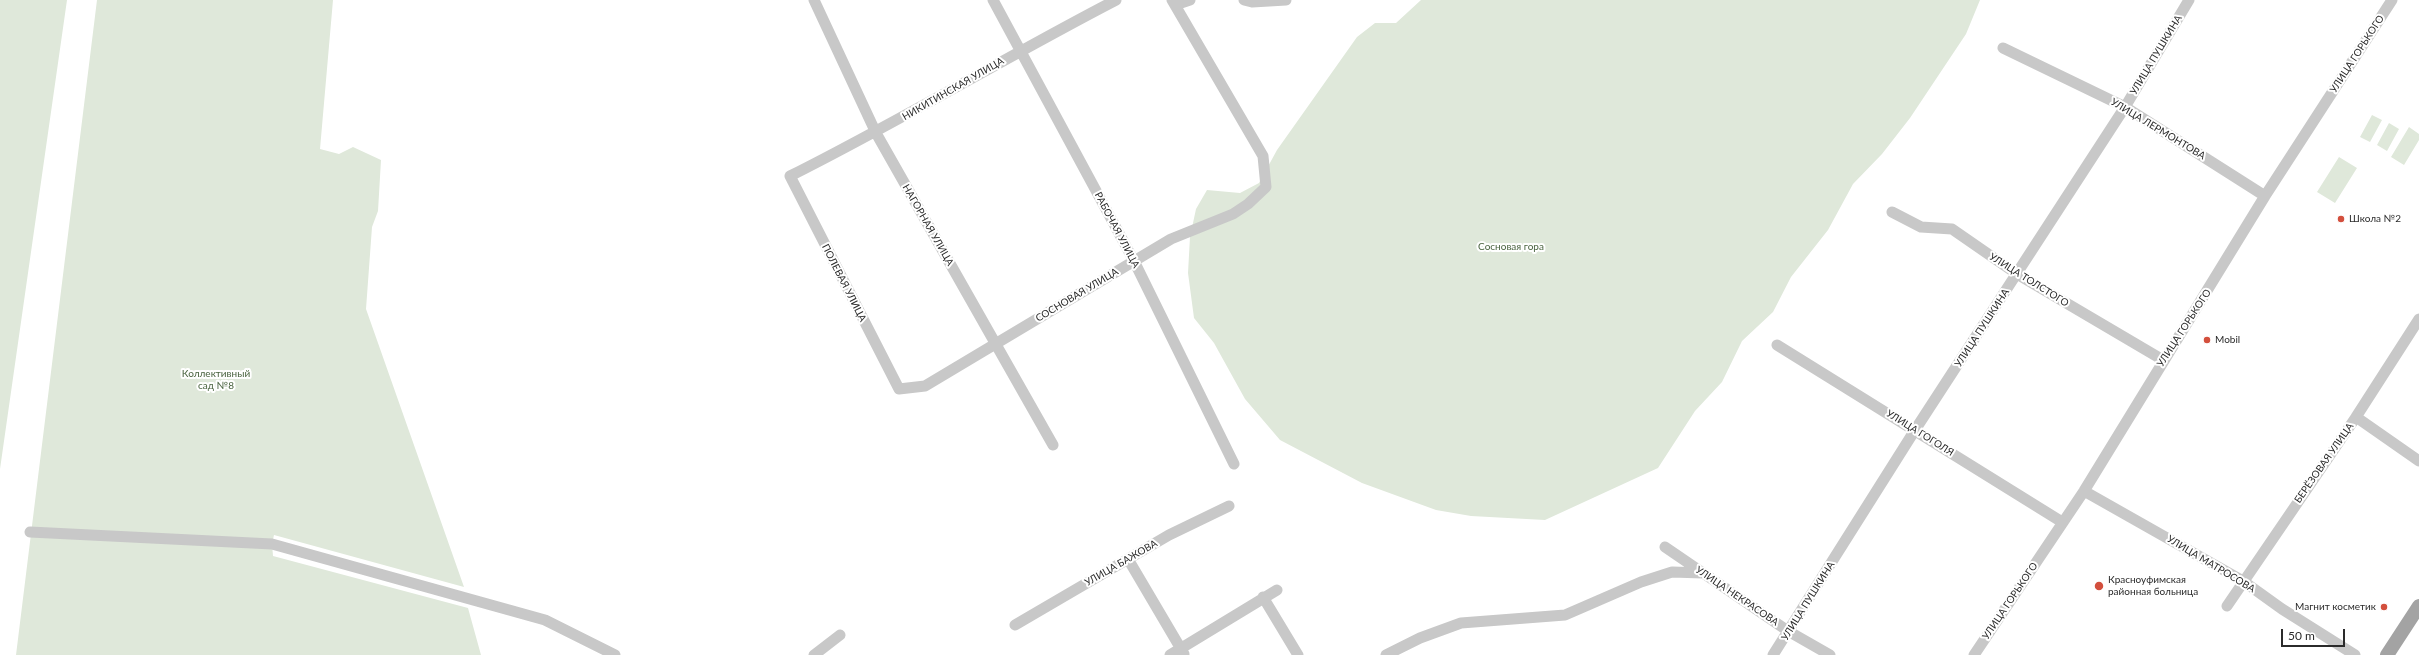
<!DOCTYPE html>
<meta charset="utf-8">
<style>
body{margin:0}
#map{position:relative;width:2419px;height:655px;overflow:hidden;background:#fff;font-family:Lato,sans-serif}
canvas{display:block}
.scale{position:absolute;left:2281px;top:629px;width:64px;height:18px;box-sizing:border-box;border:2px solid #2b2b2b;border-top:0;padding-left:5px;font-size:12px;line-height:14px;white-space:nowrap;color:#2b2b2b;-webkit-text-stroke:3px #fff;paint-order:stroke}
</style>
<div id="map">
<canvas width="2419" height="655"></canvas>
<div class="scale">50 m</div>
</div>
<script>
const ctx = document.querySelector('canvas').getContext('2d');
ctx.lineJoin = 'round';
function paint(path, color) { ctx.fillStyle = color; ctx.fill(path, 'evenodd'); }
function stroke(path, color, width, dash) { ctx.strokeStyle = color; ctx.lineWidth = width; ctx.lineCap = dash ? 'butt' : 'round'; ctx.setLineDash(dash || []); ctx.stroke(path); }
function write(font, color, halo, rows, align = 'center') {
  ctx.font = font + ' Lato,sans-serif'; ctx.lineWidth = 4; ctx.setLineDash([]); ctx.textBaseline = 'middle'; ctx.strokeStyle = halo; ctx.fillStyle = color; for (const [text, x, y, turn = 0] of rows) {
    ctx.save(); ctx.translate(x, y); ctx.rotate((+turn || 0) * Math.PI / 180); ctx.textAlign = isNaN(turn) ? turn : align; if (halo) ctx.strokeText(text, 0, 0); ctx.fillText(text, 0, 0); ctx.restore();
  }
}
paint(new Path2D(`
 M 0,0 L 67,0 L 0,469 Z
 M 97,0 L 333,0 L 320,149 L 339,154 L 353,147 L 381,160 L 378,211 L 372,227 L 366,309 L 464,587 L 274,535 L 272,544 L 273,556 L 468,608 L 481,655 L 16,655 Z
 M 1421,0 L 1980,0 L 1966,34 L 1910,118 L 1882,154 L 1853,184 L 1828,230 L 1791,277 L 1773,312 L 1742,341 L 1722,382 L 1695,411 L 1658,468 L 1545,520 L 1471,516 L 1436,510 L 1362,483 L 1280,440 L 1245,399 L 1214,343 L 1194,318 L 1188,273 L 1190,237 L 1196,209 L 1207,190 L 1240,193 L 1259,183 L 1277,150 L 1357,37 L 1375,23 L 1396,23 Z
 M 2372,115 L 2382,120 L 2370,142 L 2360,137 Z
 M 2389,123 L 2399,129 L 2387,151 L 2377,145 Z
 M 2409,127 L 2419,134 L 2419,140 L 2404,165 L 2391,157 Z
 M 2339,157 L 2357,168 L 2335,203 L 2317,192 Z`), '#dfe8da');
stroke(new Path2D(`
 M 814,0 L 876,133 L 1053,445
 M 993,0 L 1134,261 L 1234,464
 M 1116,0 C 1006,57 900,121 790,176 L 899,389 L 925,386 L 1171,239 L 1233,214 L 1248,204 L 1266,187 L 1263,156 L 1172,0
 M 1244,0 L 1252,2 L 1286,0
 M 1175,5 L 1190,0
 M 2003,48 L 2125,107 L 2265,196
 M 1892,212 L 1921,227 L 1952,229 L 2017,274 L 2163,360
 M 1777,345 L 2062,522
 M 2356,417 L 2419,461
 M 2084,491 L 2243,581 L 2282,609 L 2355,655
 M 30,532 L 272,544 L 545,620 L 615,655
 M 1665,547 L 1788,631 L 1830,655
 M 1128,559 L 1184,654
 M 1263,597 L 1298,655
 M 2227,606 L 2356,417 L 2419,319
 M 1015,625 L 1169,535 L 1229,506
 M 814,655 L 840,635
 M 1170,655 L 1277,590
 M 1386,655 L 1420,638 L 1461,623 L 1565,615 L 1641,582 L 1672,572 L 1703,573
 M 1773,655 L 1915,430 L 2125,107 L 2189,0
 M 1974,655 L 2084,491 L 2265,196 L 2392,0`), '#c8c8c8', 11);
stroke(new Path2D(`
 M 2387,655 L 2419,606`), '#a3a3a3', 14);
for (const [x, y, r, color] of [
 [2341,219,4,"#d34f3d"],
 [2207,340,4,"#d34f3d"],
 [2099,586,5,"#d34f3d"],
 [2384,607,4,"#d34f3d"]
]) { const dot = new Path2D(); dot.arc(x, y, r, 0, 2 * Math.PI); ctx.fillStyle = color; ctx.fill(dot); stroke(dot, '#fff', 1.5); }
write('10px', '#2b2b2b', '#fff', [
 ["УЛИЦА ГОРЬКОГО",2357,54,-57],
 ["УЛИЦА ПУШКИНА",2156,55,-59],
 ["НИКИТИНСКАЯ УЛИЦА",953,89,-30],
 ["УЛИЦА ЛЕРМОНТОВА",2158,129,31],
 ["НАГОРНАЯ УЛИЦА",928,225,60],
 ["РАБОЧАЯ УЛИЦА",1117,230,62],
 ["УЛИЦА ТОЛСТОГО",2029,280,32],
 ["ПОЛЕВАЯ УЛИЦА",844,283,63],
 ["СОСНОВАЯ УЛИЦА",1077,295,-31],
 ["УЛИЦА ПУШКИНА",1982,328,-57],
 ["УЛИЦА ГОРЬКОГО",2184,328,-57],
 ["УЛИЦА ГОГОЛЯ",1920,433,32],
 ["БЕРЁЗОВАЯ УЛИЦА",2324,463,-55],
 ["УЛИЦА БАЖОВА",1121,563,-30],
 ["УЛИЦА МАТРОСОВА",2211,564,31],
 ["УЛИЦА НЕКРАСОВА",1737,596,34],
 ["УЛИЦА ПУШКИНА",1808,601,-58],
 ["УЛИЦА ГОРЬКОГО",2010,601,-56]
]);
write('10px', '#2b2b2b', '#fff', [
 ["Школа №2",2349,219],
 ["Mobil",2215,340],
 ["Красноуфимская",2108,580],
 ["районная больница",2108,592],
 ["Магнит косметик",2376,607,"right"]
], 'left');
write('10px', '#48623e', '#fff', [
 ["Сосновая гора",1511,247],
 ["Коллективный",216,374],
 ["сад №8",216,386]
]);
</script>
